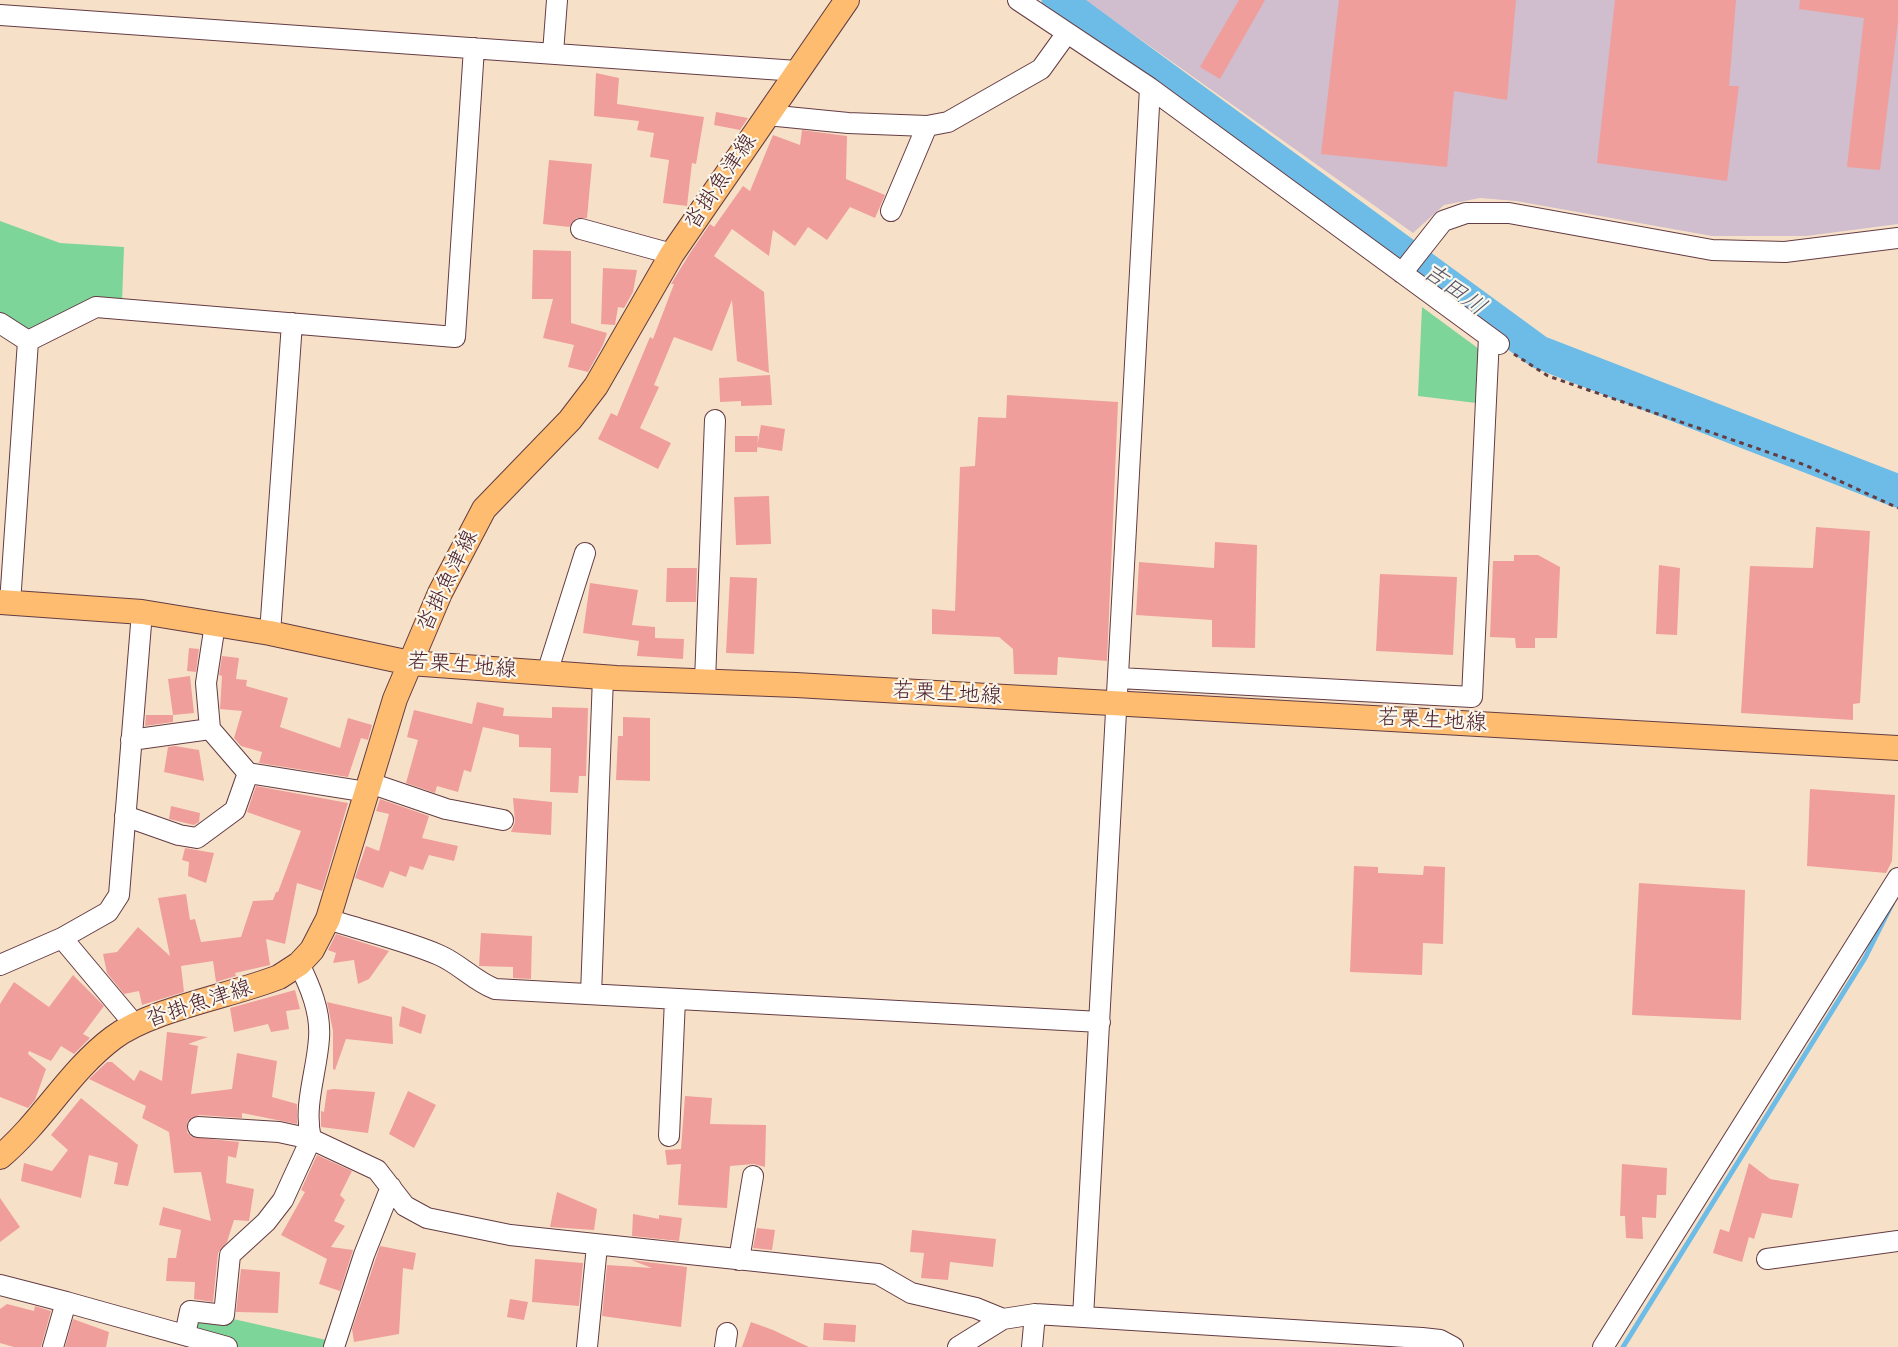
<!DOCTYPE html>
<meta charset="utf-8">
<style>
body{margin:0}
canvas{display:block;background:#f6e1c8}
</style>
<canvas width="1898" height="1347"></canvas>
<script>
const ctx = document.querySelector('canvas').getContext('2d');
ctx.lineJoin = 'round';
function paint(path, color) { ctx.fillStyle = color; ctx.fill(path, 'evenodd'); }
function stroke(path, color, width, dash) { ctx.strokeStyle = color; ctx.lineWidth = width; ctx.lineCap = dash ? 'butt' : 'round'; ctx.setLineDash(dash || []); ctx.stroke(path); }
function write(font, color, halo, rows, align = 'center') {
  ctx.font = font + ' "Shantell Sans","Klee One",sans-serif'; ctx.lineWidth = 4.5; ctx.setLineDash([]); ctx.textBaseline = 'middle'; ctx.strokeStyle = halo; ctx.fillStyle = color; for (const [text, x, y, turn = 0] of rows) {
    ctx.save(); ctx.translate(x, y); ctx.rotate((+turn || 0) * Math.PI / 180); ctx.textAlign = isNaN(turn) ? turn : align; if (halo) ctx.strokeText(text, 0, 0); ctx.fillText(text, 0, 0); ctx.restore();
  }
}
paint(new Path2D(`
 M 1085,0 L 1898,0 L 1898,224 L 1806,236 L 1712,236 L 1516,201 L 1480,198 L 1444,205 L 1413,233 Z`), '#d0bdcd');
paint(new Path2D(`
 M 0,221 L 60,243 L 124,247 L 122,303 L 30,332 L 0,314 Z
 M 1422,307 L 1479,349 L 1476,403 L 1418,396 Z
 M 198,1311 L 326,1340 L 325,1347 L 190,1347 Z`), '#7dd599');
stroke(new Path2D(`
 M 1623,1347 L 1865,958 L 1892,904`), '#6cbce7', 5);
stroke(new Path2D(`
 M 1058,0 L 1539,352 L 1898,491`), '#6cbce7', 33);
paint(new Path2D(`
 M 1239,0 L 1265,0 L 1220,79 L 1200,67 Z
 M 1339,0 L 1516,0 L 1507,100 L 1454,91 L 1447,167 L 1321,154 Z
 M 1615,0 L 1736,0 L 1729,86 L 1739,86 L 1727,181 L 1597,163 Z
 M 1800,0 L 1898,0 L 1898,21 L 1880,170 L 1847,167 L 1864,18 L 1799,9 Z
 M 596,73 L 619,78 L 617,104 L 704,117 L 696,164 L 692,163 L 687,206 L 663,203 L 669,160 L 650,157 L 654,133 L 637,130 L 639,121 L 594,116 Z
 M 716,112 L 748,118 L 740,130 L 714,125 Z
 M 802,130 L 847,136 L 846,179 L 885,195 L 875,218 L 850,207 L 827,240 L 808,227 L 795,246 L 773,230 L 769,256 L 732,229 L 714,256 L 764,292 L 769,373 L 737,361 L 732,300 L 712,351 L 674,337 L 654,385 L 659,387 L 640,428 L 671,443 L 658,469 L 598,439 L 611,413 L 617,416 L 650,337 L 653,339 L 674,284 L 671,284 L 690,253 L 710,224 L 714,227 L 743,186 L 750,191 L 773,135 L 800,145 Z
 M 549,160 L 592,164 L 587,218 L 577,218 L 569,227 L 543,224 Z
 M 533,250 L 571,251 L 571,323 L 607,333 L 603,345 L 588,372 L 568,367 L 574,345 L 543,338 L 553,299 L 532,299 Z
 M 603,268 L 637,270 L 633,292 L 624,308 L 618,307 L 615,325 L 601,324 Z
 M 770,375 L 772,405 L 741,406 L 741,401 L 720,402 L 719,378 Z
 M 1007,395 L 1118,402 L 1107,661 L 1058,657 L 1057,675 L 1014,674 L 1013,649 L 999,637 L 932,634 L 932,609 L 955,611 L 960,467 L 975,466 L 978,417 L 1006,418 Z
 M 761,425 L 785,429 L 782,451 L 757,447 Z
 M 735,436 L 758,436 L 757,452 L 735,452 Z
 M 769,496 L 771,544 L 736,545 L 734,497 Z
 M 1816,527 L 1870,531 L 1860,703 L 1853,704 L 1853,720 L 1741,713 L 1750,566 L 1813,568 Z
 M 1215,542 L 1257,545 L 1255,648 L 1212,647 L 1212,620 L 1136,615 L 1139,562 L 1214,568 Z
 M 1514,555 L 1538,555 L 1560,567 L 1557,638 L 1535,638 L 1535,648 L 1516,648 L 1515,638 L 1490,637 L 1493,561 L 1514,561 Z
 M 1659,565 L 1680,568 L 1677,635 L 1656,634 Z
 M 667,568 L 697,568 L 696,602 L 666,602 Z
 M 1380,574 L 1457,577 L 1453,655 L 1376,651 Z
 M 730,577 L 757,578 L 754,654 L 726,653 Z
 M 590,583 L 638,590 L 632,625 L 655,627 L 655,638 L 684,639 L 683,659 L 637,656 L 639,641 L 583,633 Z
 M 189,648 L 199,649 L 196,672 L 187,671 Z
 M 222,656 L 239,658 L 236,679 L 247,680 L 246,686 L 288,698 L 280,727 L 340,748 L 348,718 L 372,725 L 368,740 L 361,738 L 348,777 L 259,763 L 262,752 L 241,746 L 234,738 L 242,711 L 220,709 L 222,676 L 219,675 Z
 M 190,676 L 194,713 L 173,715 L 168,679 Z
 M 477,702 L 504,708 L 503,716 L 552,718 L 552,707 L 588,708 L 586,776 L 579,776 L 578,793 L 550,792 L 551,748 L 519,747 L 519,735 L 483,727 L 471,772 L 464,770 L 458,792 L 437,786 L 435,793 L 406,783 L 418,740 L 407,737 L 414,710 L 472,724 Z
 M 146,715 L 173,715 L 173,722 L 145,726 Z
 M 623,717 L 650,718 L 650,781 L 616,780 L 618,736 L 623,736 Z
 M 175,746 L 199,750 L 204,781 L 164,772 L 168,747 Z
 M 256,786 L 348,803 L 322,891 L 297,883 L 285,944 L 266,939 L 270,965 L 235,973 L 236,976 L 216,982 L 213,961 L 181,966 L 184,992 L 142,1005 L 139,991 L 124,994 L 107,973 L 103,954 L 117,952 L 138,927 L 170,956 L 158,898 L 186,894 L 190,920 L 195,919 L 201,942 L 241,937 L 253,901 L 273,900 L 276,892 L 278,892 L 301,831 L 247,812 Z
 M 1810,789 L 1895,795 L 1892,861 L 1886,873 L 1807,866 Z
 M 513,798 L 552,802 L 551,835 L 511,832 L 515,822 Z
 M 380,799 L 429,816 L 422,838 L 458,846 L 454,861 L 429,855 L 423,870 L 410,866 L 406,877 L 390,871 L 383,888 L 355,878 L 366,846 L 379,851 L 389,814 L 376,811 Z
 M 171,806 L 200,813 L 199,822 L 194,825 L 169,819 Z
 M 185,848 L 214,853 L 206,883 L 188,876 L 189,862 L 182,860 Z
 M 1354,866 L 1378,867 L 1378,873 L 1423,875 L 1424,866 L 1445,867 L 1443,944 L 1423,943 L 1422,975 L 1350,972 Z
 M 1639,883 L 1745,890 L 1741,1020 L 1632,1015 Z
 M 481,933 L 532,936 L 531,979 L 513,978 L 513,967 L 479,966 Z
 M 336,934 L 389,951 L 369,979 L 358,984 L 354,960 L 333,963 L 336,953 L 328,950 Z
 M 73,975 L 104,1006 L 83,1034 L 90,1038 L 74,1054 L 61,1046 L 51,1061 L 29,1051 L 28,1054 L 46,1069 L 35,1100 L 28,1108 L 0,1097 L 0,1004 L 14,982 L 49,1007 Z
 M 295,990 L 300,1009 L 286,1011 L 289,1029 L 271,1032 L 268,1024 L 234,1032 L 230,1008 Z
 M 327,1002 L 392,1017 L 393,1044 L 346,1039 L 335,1070 L 333,1069 L 333,1031 Z
 M 402,1006 L 426,1015 L 421,1034 L 399,1026 Z
 M 167,1032 L 208,1037 L 188,1044 L 198,1046 L 191,1094 L 232,1089 L 237,1053 L 277,1061 L 272,1097 L 297,1104 L 297,1124 L 242,1113 L 242,1118 L 199,1115 L 188,1121 L 187,1132 L 192,1137 L 239,1142 L 236,1158 L 228,1156 L 226,1183 L 254,1189 L 249,1221 L 234,1220 L 227,1242 L 218,1253 L 213,1302 L 194,1299 L 195,1282 L 166,1281 L 168,1258 L 176,1258 L 181,1230 L 159,1225 L 163,1207 L 211,1221 L 201,1172 L 174,1173 L 169,1132 L 142,1118 L 146,1106 L 89,1079 L 107,1062 L 112,1062 L 134,1081 L 140,1070 L 162,1081 Z
 M 334,1089 L 375,1092 L 368,1133 L 321,1127 L 321,1111 L 324,1112 L 327,1090 Z
 M 408,1091 L 436,1105 L 414,1148 L 389,1134 Z
 M 685,1096 L 712,1098 L 710,1124 L 766,1125 L 765,1167 L 754,1164 L 730,1166 L 727,1208 L 678,1205 L 681,1164 L 667,1165 L 665,1150 L 681,1149 Z
 M 81,1098 L 138,1145 L 128,1186 L 114,1184 L 118,1163 L 89,1155 L 81,1198 L 21,1181 L 24,1163 L 52,1171 L 68,1150 L 51,1135 Z
 M 317,1155 L 352,1171 L 340,1195 L 345,1200 L 334,1221 L 345,1226 L 331,1247 L 353,1250 L 340,1291 L 319,1284 L 327,1259 L 281,1235 L 305,1192 L 301,1190 Z
 M 1749,1163 L 1770,1179 L 1799,1184 L 1792,1218 L 1762,1213 L 1754,1239 L 1749,1237 L 1742,1262 L 1713,1253 L 1720,1229 L 1729,1232 Z
 M 1622,1164 L 1667,1168 L 1666,1195 L 1657,1195 L 1656,1218 L 1642,1217 L 1643,1239 L 1626,1238 L 1625,1216 L 1620,1216 Z
 M 557,1192 L 597,1209 L 594,1230 L 550,1227 Z
 M 0,1198 L 20,1227 L 0,1242 Z
 M 633,1214 L 659,1219 L 659,1215 L 682,1218 L 679,1241 L 632,1236 Z
 M 757,1228 L 775,1230 L 772,1250 L 753,1248 Z
 M 912,1230 L 996,1239 L 993,1267 L 950,1262 L 948,1280 L 921,1278 L 924,1253 L 910,1252 Z
 M 380,1246 L 416,1253 L 413,1270 L 403,1268 L 399,1334 L 354,1342 L 352,1329 Z
 M 535,1259 L 583,1263 L 579,1306 L 532,1302 Z
 M 631,1260 L 687,1267 L 681,1327 L 602,1316 L 607,1265 L 652,1268 Z
 M 241,1269 L 280,1272 L 278,1313 L 236,1312 Z
 M 510,1299 L 528,1302 L 524,1320 L 507,1317 Z
 M 7,1304 L 34,1311 L 35,1306 L 51,1311 L 41,1347 L 14,1347 L 0,1343 L 0,1309 Z
 M 73,1319 L 109,1332 L 106,1347 L 65,1347 Z
 M 751,1322 L 773,1330 L 809,1347 L 742,1347 Z
 M 824,1323 L 856,1325 L 855,1342 L 823,1340 Z`), '#f09e9b');
const minor = new Path2D(`
 M 1018,0 L 1150,88 L 1499,344
 M 0,15 L 797,71
 M 553,53 L 557,0
 M 767,115 L 848,123 L 927,126 L 948,122 L 1041,69 L 1067,33
 M 891,211 L 927,126
 M 581,229 L 672,254
 M 1402,273 L 1443,221 L 1466,213 L 1509,213 L 1712,250 L 1785,252 L 1898,238
 M 0,323 L 28,341 L 10,603
 M 28,341 L 96,307 L 455,337 L 474,48
 M 270,633 L 292,323
 M 547,673 L 585,553
 M 1119,678 L 1472,697 L 1489,337
 M 705,681 L 715,420
 M 210,729 L 206,683 L 215,624
 M 131,740 L 210,729 L 248,773
 M 370,783 L 446,809 L 503,820
 M 125,816 L 179,835 L 197,838 L 235,810 L 248,773 L 367,792
 M 328,919 C 364,931 404,940 439,955 C 460,964 474,981 495,989 L 1100,1022
 M 62,938 L 135,1025
 M 299,964 C 310,986 321,1012 319,1038 C 317,1072 303,1105 311,1139 L 377,1170 L 405,1206 L 427,1218 L 510,1235 L 878,1274 L 911,1293 L 976,1308 L 1003,1319
 M 0,965 L 62,938 L 108,912 L 119,895 L 142,612
 M 591,994 L 603,677
 M 669,1136 L 675,999
 M 1767,1259 L 1898,1241
 M 739,1260 L 753,1176
 M 0,1285 L 66,1302
 M 1083,1317 L 1150,88
 M 185,1335 L 190,1311 L 224,1315 L 230,1255 L 266,1222 L 283,1200 L 311,1139 L 279,1132 L 198,1127
 M 53,1347 L 66,1302 L 227,1347
 M 334,1347 L 364,1255 L 391,1187
 M 587,1347 L 597,1246
 M 725,1347 L 727,1333
 M 958,1347 L 1003,1319 L 1035,1314 L 1422,1338 L 1440,1340 L 1453,1347
 M 1032,1347 L 1035,1314
 M 1603,1347 L 1898,878`);
const major = new Path2D(`
 M 0,602 L 142,612 L 270,633 L 410,663 L 616,678 L 796,685 L 1898,748
 M 0,1157 C 42,1122 69,1071 113,1038 C 152,1009 231,996 279,977 L 299,964 L 312,950 L 328,919 L 395,699 L 440,593 L 484,509 L 570,420 L 596,386 L 672,254 L 847,0`);
stroke(minor, '#643c43', 22);
stroke(major, '#643c43', 26);
stroke(new Path2D(`
 M 1514,354 L 1548,376 L 1805,465 L 1898,508`), '#643c43', 3, [4.5, 4.5]);
stroke(minor, '#fff', 20);
stroke(major, '#fdbc70', 24);
write('22px', '#4a1f2b', '#fbf7ec', [
 ["沓掛魚津線",721,182,-56],
 ["沓掛魚津線",448,581,-64],
 ["若栗生地線",462,666,5],
 ["若栗生地線",947,694,3],
 ["若栗生地線",1432,721,3],
 ["沓掛魚津線",199,1004,-18]
]);
write('italic 24px', '#56566d', '#fbf7ec', [
 ["吉田川",1454,290,36]
]);
</script>
